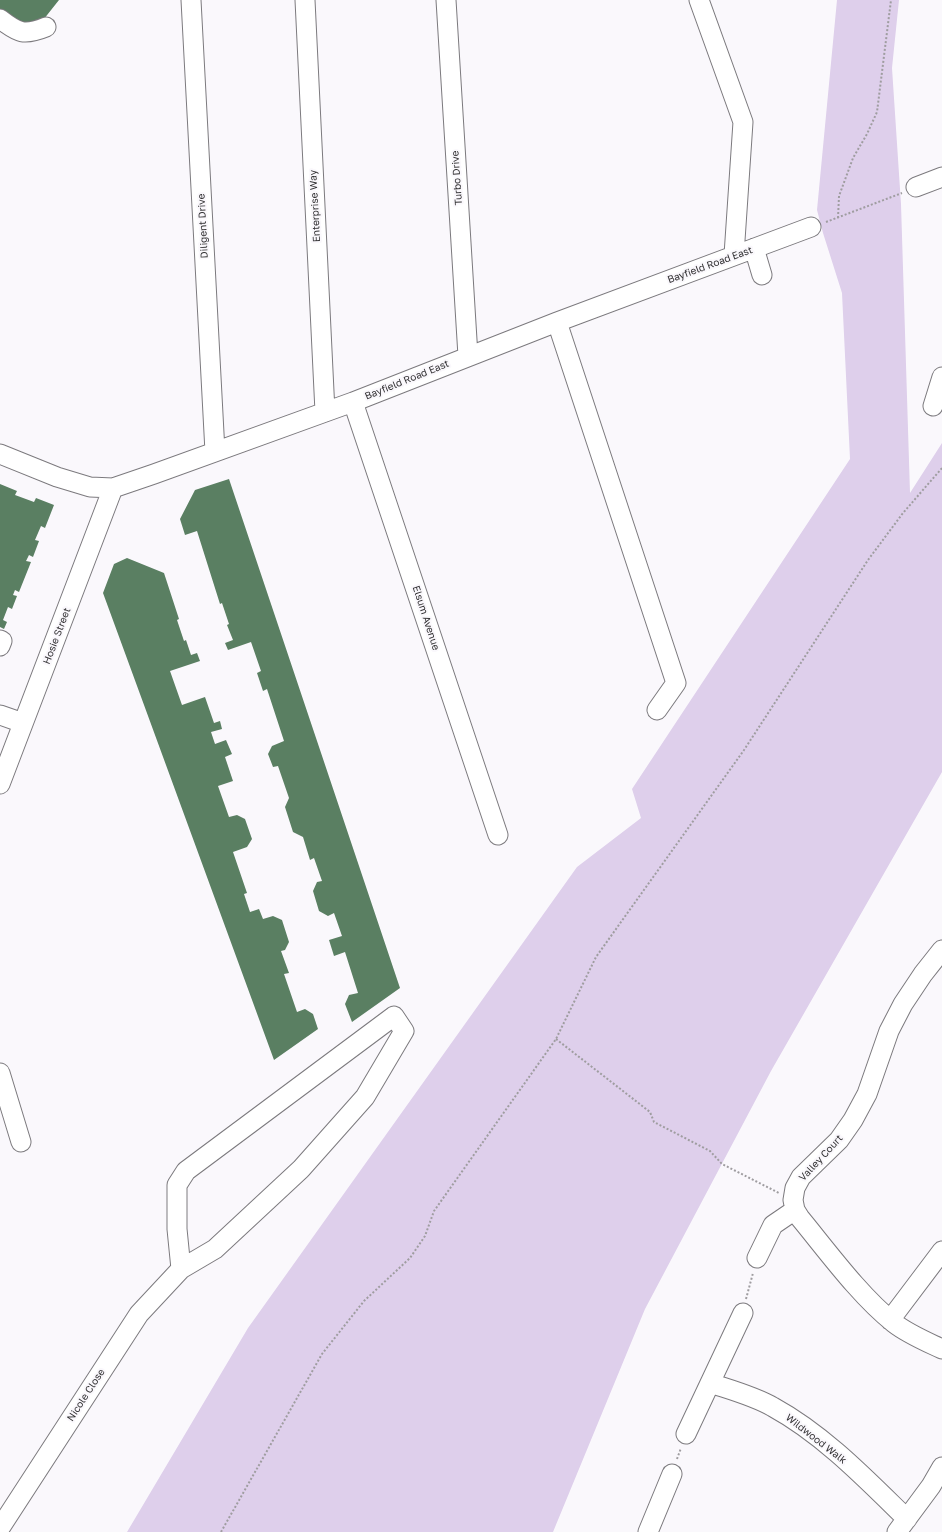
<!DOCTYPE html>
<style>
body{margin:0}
canvas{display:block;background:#faf8fc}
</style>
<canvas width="942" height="1532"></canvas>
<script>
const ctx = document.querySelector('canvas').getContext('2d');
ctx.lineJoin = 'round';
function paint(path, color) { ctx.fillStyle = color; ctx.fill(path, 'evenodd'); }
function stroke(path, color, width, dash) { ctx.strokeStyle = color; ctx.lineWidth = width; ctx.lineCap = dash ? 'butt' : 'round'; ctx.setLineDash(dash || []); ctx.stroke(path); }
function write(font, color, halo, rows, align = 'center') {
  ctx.font = font + ' "Golos Text",sans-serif'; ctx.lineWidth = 4; ctx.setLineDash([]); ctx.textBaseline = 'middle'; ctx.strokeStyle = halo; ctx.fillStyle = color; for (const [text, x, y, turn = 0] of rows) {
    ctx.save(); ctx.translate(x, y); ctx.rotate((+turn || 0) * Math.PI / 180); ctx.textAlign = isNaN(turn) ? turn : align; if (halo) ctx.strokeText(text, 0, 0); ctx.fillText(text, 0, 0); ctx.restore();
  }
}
paint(new Path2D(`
 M 837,0 L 899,0 L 892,68 L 901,204 L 910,493 L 942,443 L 942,772 L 771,1071 L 645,1309 L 553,1532 L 127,1532 L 248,1328 L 577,867 L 641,818 L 632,789 L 850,459 L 842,293 L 823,233 L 817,210 Z`), '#decfeb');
paint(new Path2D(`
 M 0,0 L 59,0 L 36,29 L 0,13 Z
 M 229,479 L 400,988 L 352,1022 L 345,1004 L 349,995 L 358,993 L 345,952 L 334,956 L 329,940 L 342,936 L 334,913 L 328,916 L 319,911 L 313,891 L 317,882 L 322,881 L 314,858 L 310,860 L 303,837 L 293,832 L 285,807 L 289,798 L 278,766 L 273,767 L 268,754 L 272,746 L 284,741 L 267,689 L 263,691 L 257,673 L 261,671 L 251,642 L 228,650 L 225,643 L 233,640 L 227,625 L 229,624 L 222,603 L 220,604 L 197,531 L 185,535 L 180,519 L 195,490 Z
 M 0,484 L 17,491 L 15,495 L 34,502 L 36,498 L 54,505 L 45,528 L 41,526 L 35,540 L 39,541 L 33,557 L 29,555 L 26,561 L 31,562 L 19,592 L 15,590 L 13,595 L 17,596 L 12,609 L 8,607 L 3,620 L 7,622 L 4,629 L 0,627 Z
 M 127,558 L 164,573 L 179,619 L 177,620 L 184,641 L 186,640 L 191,655 L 197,653 L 200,661 L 170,671 L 182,705 L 205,697 L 214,723 L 220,721 L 222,729 L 211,732 L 215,744 L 226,740 L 232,754 L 225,757 L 233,781 L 218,786 L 229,817 L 237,815 L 245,819 L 252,839 L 247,847 L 233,852 L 247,893 L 244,894 L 250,912 L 259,909 L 263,919 L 273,916 L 282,920 L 289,942 L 285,950 L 281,951 L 289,973 L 284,974 L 297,1012 L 305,1009 L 313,1014 L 318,1029 L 274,1060 L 103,593 L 114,564 Z`), '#5a7f62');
const minor = new Path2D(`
 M 191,0 L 215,452
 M 305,0 L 325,412
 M 446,0 L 468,356
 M 699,0 L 743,122 L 734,255
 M 0,19 C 18,33 24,36 46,27
 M 916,187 L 942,177
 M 754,248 L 762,275
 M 557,322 L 676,683 L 657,710
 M 353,402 L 498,835
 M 933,406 L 942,377
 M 0,454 L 57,477 L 90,487 L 113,488 L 154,474 L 353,402 L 557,322 L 811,227
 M 0,640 L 2,641 L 0,646
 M 0,715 L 23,723
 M 0,784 L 113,488
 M 942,950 L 923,974 L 903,1004 L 889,1031 L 867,1094 L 853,1120 L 839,1140 L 801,1177 L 795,1188 L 793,1200 L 795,1210 L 800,1218 C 828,1252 860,1296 894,1323 C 908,1334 925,1341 942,1349
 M 0,1073 L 21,1142
 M 757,1258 L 773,1225 L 795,1210
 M 890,1320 L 942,1251
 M 710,1383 C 731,1390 754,1396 773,1407 C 824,1435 866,1479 907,1519
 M 686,1434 L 743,1313
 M 0,1528 L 139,1314 L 181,1269 L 215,1249 L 301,1169 L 365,1097 L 404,1031 L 394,1016 L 186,1171 L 177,1185 L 177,1229 L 181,1269
 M 648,1532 L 672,1474
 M 897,1532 L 931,1486 L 942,1467`);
stroke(minor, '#7c7a7e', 21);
stroke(new Path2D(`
 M 838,218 L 839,196 L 853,158 L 867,134 L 877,112 L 891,0
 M 826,222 L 902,193
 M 556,1039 L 650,1112 L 654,1122 L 710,1151 L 722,1164 L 779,1193
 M 746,1299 L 753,1273
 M 677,1459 L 681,1448
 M 221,1532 L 322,1354 L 364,1301 L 410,1258 L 425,1236 L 434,1211 L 556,1039 L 596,957 L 744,750 L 868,560 L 903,513 L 942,468`), '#9f9da0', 2, [2, 2]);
stroke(minor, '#fff', 19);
write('10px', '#333234', '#faf8fc', [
 ["Turbo Drive",457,178,-94],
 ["Enterprise Way",315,206,-93],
 ["Diligent Drive",203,226,-93],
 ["Bayfield Road East",710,265,-20],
 ["Bayfield Road East",407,380,-22],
 ["Elsum Avenue",426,618,72],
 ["Hosie Street",57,636,-69],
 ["Valley Court",821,1158,-47],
 ["Nicole Close",86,1395,-57],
 ["Wildwood Walk",816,1439,38]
]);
</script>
